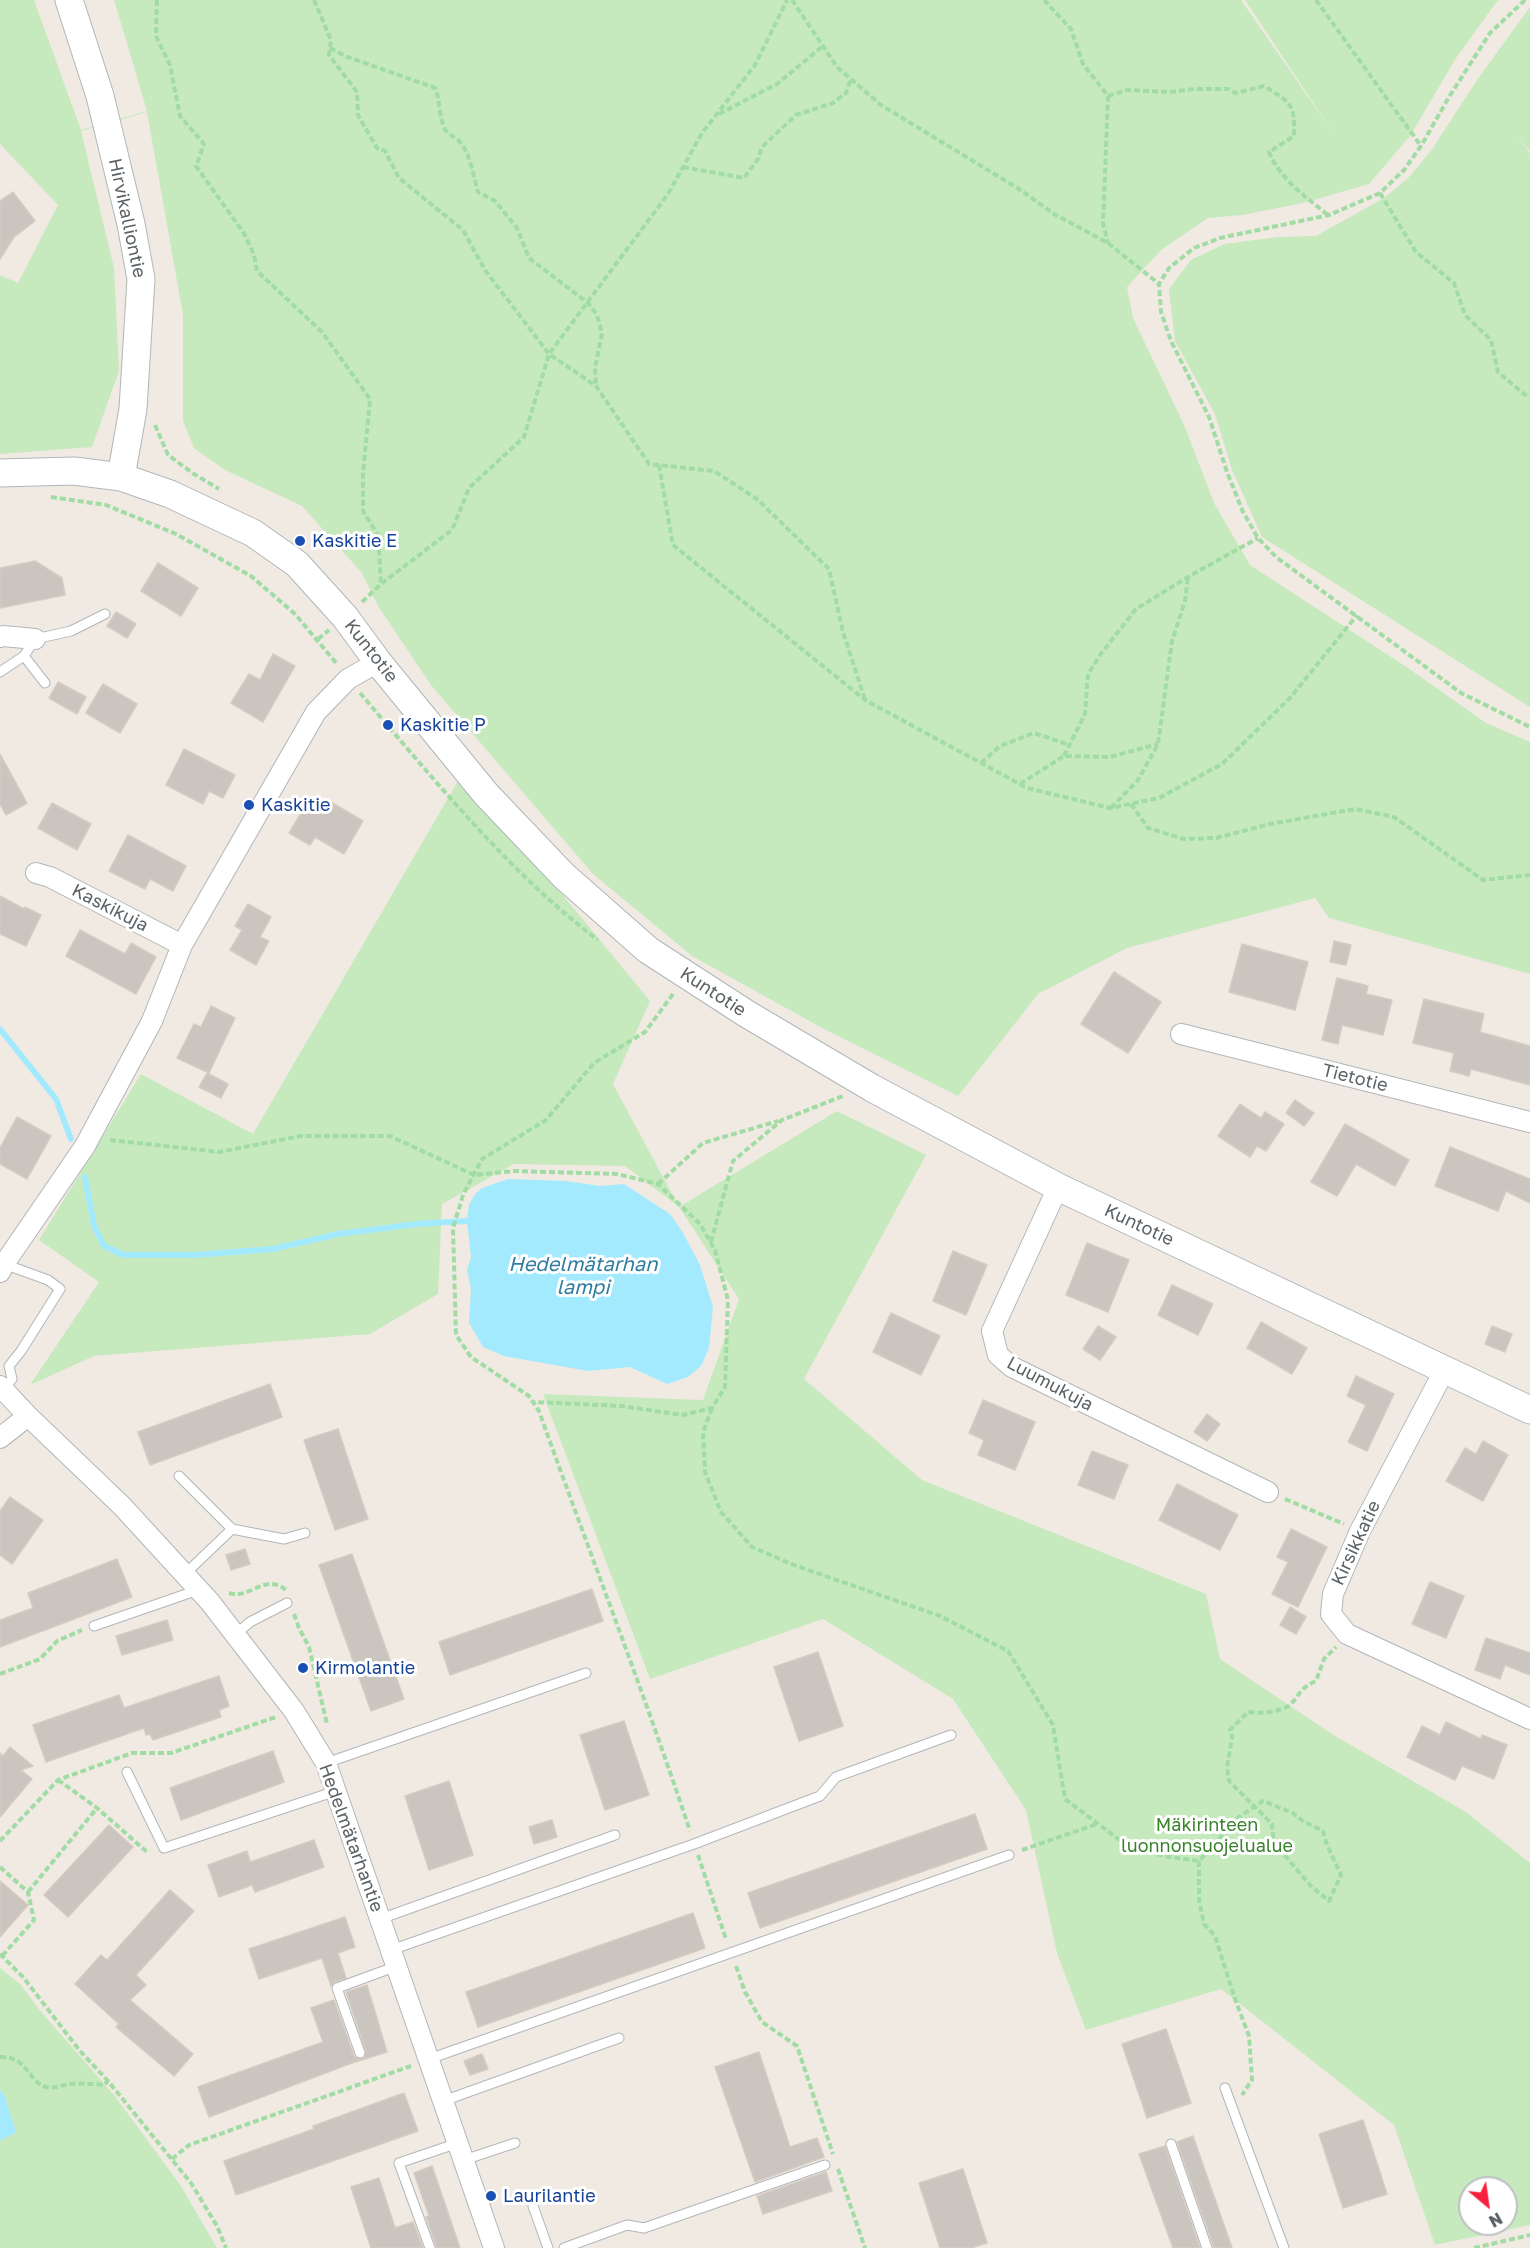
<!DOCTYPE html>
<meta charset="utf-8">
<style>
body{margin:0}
#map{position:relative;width:1530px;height:2248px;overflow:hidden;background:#f0eae3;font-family:"Golos Text",sans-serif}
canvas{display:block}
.north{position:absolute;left:1458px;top:2176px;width:60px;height:60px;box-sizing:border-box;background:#fff;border:2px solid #bdc0c2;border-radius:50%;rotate:151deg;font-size:16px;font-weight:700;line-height:24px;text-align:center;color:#5b6266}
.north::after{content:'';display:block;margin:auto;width:21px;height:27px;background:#f8203d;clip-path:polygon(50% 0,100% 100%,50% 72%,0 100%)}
</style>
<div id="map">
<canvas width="1530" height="2248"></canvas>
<div class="north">N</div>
</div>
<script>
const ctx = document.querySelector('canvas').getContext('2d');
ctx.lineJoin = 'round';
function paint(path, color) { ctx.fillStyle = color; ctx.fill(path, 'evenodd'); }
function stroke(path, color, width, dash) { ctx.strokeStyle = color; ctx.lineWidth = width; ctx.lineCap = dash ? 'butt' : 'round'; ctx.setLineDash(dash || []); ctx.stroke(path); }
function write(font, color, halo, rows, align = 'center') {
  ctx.font = font + ' "Golos Text",sans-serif'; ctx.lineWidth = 6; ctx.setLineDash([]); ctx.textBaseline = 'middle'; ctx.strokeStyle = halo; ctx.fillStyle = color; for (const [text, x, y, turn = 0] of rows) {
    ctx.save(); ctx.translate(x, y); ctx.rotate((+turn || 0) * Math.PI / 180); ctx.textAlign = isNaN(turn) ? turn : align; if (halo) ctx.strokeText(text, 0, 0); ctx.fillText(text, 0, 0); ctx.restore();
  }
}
paint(new Path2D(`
 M 0,0 L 34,0 L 81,130 L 147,111 L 114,0 L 1241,0 L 1336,137 L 1245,0 L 1498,0 L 1456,58 L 1410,136 L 1369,184 L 1303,203 L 1242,215 L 1208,218 L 1161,250 L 1127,287 L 1133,318 L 1185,427 L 1214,503 L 1250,565 L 1408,668 L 1486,723 L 1530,742 L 1530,974 L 1329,918 L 1315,898 L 1127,948 L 1038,994 L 958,1096 L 826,1030 L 692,956 L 593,874 L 431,685 L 378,606 L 362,573 L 302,506 L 225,470 L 194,448 L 183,421 L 183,315 L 147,112 L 81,131 L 114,268 L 119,371 L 92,447 L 0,454 L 0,275 L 18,283 L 58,205 L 0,144 Z
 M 1530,7 L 1530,152 L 1516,133 L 1530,154 L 1530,707 L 1262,537 L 1232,470 L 1215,414 L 1175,341 L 1169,289 L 1191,260 L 1224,244 L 1279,237 L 1316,236 L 1384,198 L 1408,178 L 1431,151 L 1477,80 Z
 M 458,781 L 566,899 L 650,1001 L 613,1084 L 679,1207 L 837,1111 L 926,1155 L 804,1379 L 922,1480 L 1206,1594 L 1220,1659 L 1332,1734 L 1466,1812 L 1530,1863 L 1530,2225 L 1435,2245 L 1394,2125 L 1221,1989 L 1086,2030 L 1057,1953 L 1026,1810 L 953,1699 L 823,1619 L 650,1679 L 543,1394 L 703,1400 L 739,1299 L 679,1207 L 625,1166 L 514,1164 L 442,1204 L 438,1294 L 370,1334 L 94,1356 L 30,1385 L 99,1282 L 39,1240 L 141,1074 L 253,1134 ZM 1470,2188 L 1506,2188 L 1506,2224 L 1470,2224 Z
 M 0,1968 L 20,1984 L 42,2013 L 114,2095 L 181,2186 L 217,2248 L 0,2248 L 0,2141 L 16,2132 L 4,2094 L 0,2090 Z`), '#c7e9be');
paint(new Path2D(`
 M 508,1179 L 566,1181 L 600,1186 L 624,1184 L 670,1214 L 682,1231 L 700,1265 L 713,1307 L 709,1348 L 701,1366 L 688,1377 L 667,1384 L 630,1367 L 588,1371 L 504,1356 L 483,1347 L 469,1323 L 471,1289 L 467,1270 L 471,1257 L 467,1221 L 469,1205 L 475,1194 L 482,1188 Z
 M 0,2090 L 4,2094 L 16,2132 L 0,2141 Z`), '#a4eaff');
stroke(new Path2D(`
 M 0,1029 L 56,1099 L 71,1139
 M 85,1177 L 94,1226 L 104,1246 L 124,1255 L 195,1255 L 273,1249 L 338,1234 L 417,1224 L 467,1221`), '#a4eaff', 6);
const building = new Path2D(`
 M 13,192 L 35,221 L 14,237 L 0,259 L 0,201 Z
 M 35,561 L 62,578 L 65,595 L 0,608 L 0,568 Z
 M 158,563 L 198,588 L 181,616 L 141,591 Z
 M 116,612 L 136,624 L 127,638 L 107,626 Z
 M 273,654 L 295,666 L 263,722 L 231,703 L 249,674 L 260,680 Z
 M 58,682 L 86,697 L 77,714 L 49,698 Z
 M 103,684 L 137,704 L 120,733 L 86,713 Z
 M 184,749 L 235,775 L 223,798 L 209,791 L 203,804 L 166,785 Z
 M 0,754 L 27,803 L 6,815 L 0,804 Z
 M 329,801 L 363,821 L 344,854 L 315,837 L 310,845 L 289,833 L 306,805 L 322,814 Z
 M 52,803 L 91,824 L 77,850 L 38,828 Z
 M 128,835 L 186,866 L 173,891 L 150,879 L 145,889 L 109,871 Z
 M 0,896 L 24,909 L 25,907 L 41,915 L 26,946 L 0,934 Z
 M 248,904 L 271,917 L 260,937 L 269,941 L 256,965 L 230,950 L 242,930 L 235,926 Z
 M 80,930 L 125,954 L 131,943 L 156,957 L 136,994 L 66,956 Z
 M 1334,941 L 1351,945 L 1346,965 L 1330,962 Z
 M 1242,944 L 1308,962 L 1295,1010 L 1229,992 Z
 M 1114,972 L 1161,1002 L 1128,1053 L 1081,1024 Z
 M 1337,978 L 1368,986 L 1366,994 L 1392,1000 L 1383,1035 L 1342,1025 L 1338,1044 L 1322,1040 Z
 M 1424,999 L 1484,1014 L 1480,1032 L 1530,1046 L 1530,1085 L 1471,1069 L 1469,1076 L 1450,1071 L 1454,1053 L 1413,1043 Z
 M 211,1006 L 235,1018 L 209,1073 L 177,1058 L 194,1024 L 201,1027 Z
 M 207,1073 L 228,1084 L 221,1098 L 199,1087 Z
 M 1295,1100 L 1314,1113 L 1304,1126 L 1286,1113 Z
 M 1240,1104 L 1261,1118 L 1265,1112 L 1284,1124 L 1266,1151 L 1257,1146 L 1250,1157 L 1218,1136 Z
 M 17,1117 L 51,1136 L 27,1179 L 0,1164 L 0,1148 Z
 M 1345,1124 L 1409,1160 L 1395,1186 L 1356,1164 L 1337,1196 L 1311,1182 Z
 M 1450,1147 L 1530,1179 L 1530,1203 L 1506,1191 L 1498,1211 L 1435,1186 Z
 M 1087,1243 L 1129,1260 L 1108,1312 L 1066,1295 Z
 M 953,1251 L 987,1265 L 966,1315 L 933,1301 Z
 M 1172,1285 L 1213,1304 L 1198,1335 L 1158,1315 Z
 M 891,1313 L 940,1336 L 921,1375 L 873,1352 Z
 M 1261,1322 L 1307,1348 L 1292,1374 L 1247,1348 Z
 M 1098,1326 L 1116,1337 L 1100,1360 L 1083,1349 Z
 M 1492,1326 L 1512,1334 L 1505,1352 L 1485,1344 Z
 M 1356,1376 L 1394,1394 L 1367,1451 L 1348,1442 L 1366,1405 L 1347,1396 Z
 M 270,1384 L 282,1417 L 150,1465 L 138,1432 Z
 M 983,1400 L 1035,1422 L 1015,1470 L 978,1455 L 984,1440 L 969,1433 Z
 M 1207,1414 L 1220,1424 L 1207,1441 L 1194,1432 Z
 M 338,1429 L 368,1519 L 335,1530 L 304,1440 Z
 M 1483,1441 L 1508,1455 L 1483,1501 L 1446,1481 L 1465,1448 L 1476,1454 Z
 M 1092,1451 L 1128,1465 L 1114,1499 L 1078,1485 Z
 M 1177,1484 L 1238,1515 L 1220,1550 L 1159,1520 Z
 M 10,1497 L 43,1520 L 12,1564 L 0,1555 L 0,1511 Z
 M 1291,1529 L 1327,1547 L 1298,1607 L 1272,1594 L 1288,1562 L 1277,1557 Z
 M 245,1549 L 250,1564 L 231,1570 L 226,1555 Z
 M 352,1554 L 404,1699 L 371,1711 L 319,1565 Z
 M 117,1559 L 132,1597 L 0,1647 L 0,1620 L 33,1608 L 28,1593 Z
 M 1430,1582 L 1464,1596 L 1446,1638 L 1412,1624 Z
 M 592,1589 L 603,1621 L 450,1675 L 439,1642 Z
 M 1290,1607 L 1306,1617 L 1296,1634 L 1280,1625 Z
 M 167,1620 L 173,1640 L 122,1655 L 116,1636 Z
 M 1486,1638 L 1530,1653 L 1530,1675 L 1505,1665 L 1500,1679 L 1475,1670 Z
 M 818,1652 L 843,1726 L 799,1741 L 774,1667 Z
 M 219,1676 L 229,1706 L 219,1710 L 221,1717 L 153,1740 L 150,1734 L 146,1735 L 144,1728 L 46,1762 L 33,1725 L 119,1695 L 124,1708 Z
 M 624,1721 L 649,1795 L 605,1810 L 580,1735 Z
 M 1446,1722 L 1481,1739 L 1482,1735 L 1507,1745 L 1494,1779 L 1462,1766 L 1455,1780 L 1407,1757 L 1422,1726 L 1440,1735 Z
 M 10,1747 L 33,1766 L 21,1770 L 32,1779 L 0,1817 L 0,1753 L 3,1756 Z
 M 273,1751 L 284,1782 L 181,1820 L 170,1788 Z
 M 449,1781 L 473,1855 L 429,1870 L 405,1796 Z
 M 975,1814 L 987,1849 L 760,1928 L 748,1893 Z
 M 552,1820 L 557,1837 L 534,1844 L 529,1827 Z
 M 109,1825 L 133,1847 L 68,1917 L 44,1895 Z
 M 314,1840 L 324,1867 L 255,1892 L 252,1885 L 219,1897 L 208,1865 L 247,1851 L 250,1862 Z
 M 0,1881 L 28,1905 L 0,1937 Z
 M 170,1890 L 194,1911 L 136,1975 L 146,1985 L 130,2000 L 193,2054 L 174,2076 L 116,2027 L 119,2024 L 75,1984 L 101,1955 L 107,1960 Z
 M 693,1913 L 705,1948 L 478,2027 L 466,1992 Z
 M 345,1917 L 355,1947 L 338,1953 L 346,1978 L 334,1982 L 331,1986 L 322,1958 L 259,1979 L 249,1949 Z
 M 367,1985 L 387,2052 L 352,2063 L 209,2117 L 198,2087 L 323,2042 L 311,2008 L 334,2000 L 354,2056 L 358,2059 L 365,2058 L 366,2051 L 346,1992 Z
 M 1166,2029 L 1191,2103 L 1147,2118 L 1122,2044 Z
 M 759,2052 L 790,2147 L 817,2138 L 824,2157 L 755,2182 L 715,2067 Z
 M 482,2054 L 488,2069 L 470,2075 L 464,2061 Z
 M 404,2093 L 418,2131 L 236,2195 L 224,2161 L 314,2129 L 313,2126 Z
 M 1363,2120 L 1387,2194 L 1343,2208 L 1319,2134 Z
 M 1193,2136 L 1232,2248 L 1214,2248 L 1177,2142 Z
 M 1165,2146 L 1200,2248 L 1173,2248 L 1139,2154 Z
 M 432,2166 L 460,2248 L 437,2248 L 426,2217 L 429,2216 L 414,2173 Z
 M 963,2169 L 987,2243 L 971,2248 L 940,2248 L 919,2183 Z
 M 826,2172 L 832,2191 L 763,2214 L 757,2196 Z
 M 379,2178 L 395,2228 L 413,2222 L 423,2248 L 371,2248 L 351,2187 Z`);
paint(building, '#cbc5c0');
stroke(building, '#d5cbc1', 1.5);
const lane = new Path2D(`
 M 24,656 L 45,683
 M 0,672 L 24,656 L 35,639 L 71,631 L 105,614
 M 3,1391 L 12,1379 L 9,1366 L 21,1351 L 60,1289 L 48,1280 L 4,1264
 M 179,1476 L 232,1529 L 284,1539 L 305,1533
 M 185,1574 L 232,1529
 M 94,1626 L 198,1590
 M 236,1634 L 250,1622 L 287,1603
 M 326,1763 L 586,1673
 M 127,1772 L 164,1848 L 336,1791
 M 380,1919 L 615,1835
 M 391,1950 L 694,1844 L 820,1796 L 836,1777 L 951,1735
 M 360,2053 L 337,1988 L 397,1966
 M 429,2059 L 1009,1855
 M 1225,2088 L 1284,2248
 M 443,2101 L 619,2038
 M 1171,2144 L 1207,2248
 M 464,2160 L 515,2143
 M 533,2206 L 548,2248
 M 430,2248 L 399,2163 L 458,2143
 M 564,2248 L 627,2225 L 644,2228 L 825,2165`);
const street = new Path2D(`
 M 0,637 L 3,636 L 35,639
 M 36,873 L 50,877 L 182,945
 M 1181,1034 L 1530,1122
 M 1058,1187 L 992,1331 L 998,1355 L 1012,1367 L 1268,1492
 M 0,1272 L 4,1264 L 85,1146 L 152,1021 L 182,945 L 316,712 L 348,679 L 378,662
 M 1445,1369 L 1360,1531 L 1333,1594 L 1331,1614 L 1347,1634 L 1530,1719
 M 0,1386 L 28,1416 L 122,1506 L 210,1602 L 294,1711 L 326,1763 L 494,2248
 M 0,1438 L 28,1416`);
const secondary = new Path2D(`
 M 69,0 L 100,96 L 131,224 L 141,279 L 133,409 L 121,477
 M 0,473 L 74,471 L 121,477 L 170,494 L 253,533 L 297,564 L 345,617 L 378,662 L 486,794 L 564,876 L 648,950 L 747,1014 L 872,1088 L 1058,1187 L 1530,1410`);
stroke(lane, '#b1b6ba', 11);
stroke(street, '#b1b6ba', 22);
stroke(secondary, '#b0b6ba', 29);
stroke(new Path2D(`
 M 157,0 L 156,36 L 170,65 L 180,116 L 204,144 L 196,166 L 245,235 L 254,255 L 257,271 L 322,332 L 370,399 L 363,474 L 363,511 L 378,535 L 381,584
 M 314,0 L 331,40 L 329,55 L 357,92 L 358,115 L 377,148 L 385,151 L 399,178 L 463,230 L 485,270 L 549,354 L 596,386 L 649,464 L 714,471 L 757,499 L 829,569 L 843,632 L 865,700
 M 792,0 L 837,67 L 881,105 L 1019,189 L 1054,214 L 1108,243 L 1159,284
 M 1044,0 L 1071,29 L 1083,64 L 1108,96 L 1103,224 L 1108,243
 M 1316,0 L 1421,146
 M 1525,0 L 1490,33 L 1449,97 L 1421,146 L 1404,170 L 1380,193 L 1329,215 L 1220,238 L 1194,248 L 1169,268 L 1159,284 L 1161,312 L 1171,341 L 1209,417 L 1227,472 L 1243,512 L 1258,538 L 1276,557 L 1461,693 L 1530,727
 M 330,48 L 345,56 L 435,88 C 441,102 438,115 445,129 C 448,135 456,137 460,142 C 471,155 473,176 478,192 L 495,201 L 517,228 L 529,258 L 588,303 L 597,315 L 602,333 L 595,368 L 596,385
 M 1108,96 L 1127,90 L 1169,92 L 1195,89 L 1228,89 L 1236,93 L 1264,86 C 1291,103 1295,103 1294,136 L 1269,152 C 1280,179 1306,197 1328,215
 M 719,114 L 777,84 L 823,46
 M 683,167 L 744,178 L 758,159 L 762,147 L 796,115 L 833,103 L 846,93 L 851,79
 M 1380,193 L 1416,252 L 1454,283 L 1465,315 L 1491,340 L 1498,372 L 1524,394 L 1530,397
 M 155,425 L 168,455 L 194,474 L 219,489
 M 659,465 L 673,545 L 865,700 L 1027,788 L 1110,808 L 1159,798 L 1222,764 L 1290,698 L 1357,615
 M 51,497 L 106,505 L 176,534 L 251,576 L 295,614 L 337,664
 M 362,602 L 381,584 L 452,530 L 469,488 L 524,437 L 549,354 L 668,194 L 702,133 L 755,65 L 787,0
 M 318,639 L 329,630
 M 360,693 C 432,777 510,874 598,940
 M 1064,756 L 1085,714 L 1088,674 L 1100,655 L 1136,609 L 1193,574 L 1258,538
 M 981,763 L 1000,746 L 1034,733 L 1070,745
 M 1020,784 L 1064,756 L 1110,757 L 1158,744
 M 1131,804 L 1148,828 L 1184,839 L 1216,838 L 1270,824 L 1355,809 L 1394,817 L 1483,880 L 1530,875
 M 1111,808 L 1138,780 L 1158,744 L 1172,641 L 1185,601 L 1188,577
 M 673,994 L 645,1032 L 594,1063 L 546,1120 L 482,1159 L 463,1195 L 453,1228 L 456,1335 L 471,1357 L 529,1396 L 539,1411 C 589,1551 643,1690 690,1831
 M 110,1140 L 219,1152 L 301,1136 L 390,1136 L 474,1175 L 515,1171 L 617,1174 L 658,1184 L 700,1224 L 715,1250 L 728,1300 L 725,1387 L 712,1408 L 683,1415 L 621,1406 L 534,1402
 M 658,1184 L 703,1143 L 778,1121
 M 711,1242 L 733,1161 L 782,1120 L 843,1096
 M 712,1408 L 703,1432 L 705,1472 L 721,1512 L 752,1547 L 791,1564 L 940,1616 L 1008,1651 L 1053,1725 L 1065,1799 L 1121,1841 L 1163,1856 L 1199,1861 L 1239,1817 L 1263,1801 L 1293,1813 L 1304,1822 L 1323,1831 L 1327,1845 L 1341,1875 L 1329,1901 L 1311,1886 L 1274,1843 L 1272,1824 L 1229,1781 L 1227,1767 L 1232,1737 L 1230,1730 L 1248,1712 C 1260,1714 1282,1712 1291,1704 C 1302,1692 1299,1689 1316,1681 L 1324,1659 L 1336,1647
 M 1285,1499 L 1344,1524
 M 229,1593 C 251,1600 264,1572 286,1590
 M 294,1614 L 299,1628 L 309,1647 L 327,1724
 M 0,1674 L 40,1659 L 57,1641 L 82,1630
 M 58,1780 L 97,1808 L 147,1852
 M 0,1841 L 58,1780 L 132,1753 L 171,1753 L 276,1717
 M 1022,1850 L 1097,1824
 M 698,1855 L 726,1939
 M 1199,1861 L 1199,1899 L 1204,1924 L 1215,1936 L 1235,1999 L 1249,2036 L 1252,2080 L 1242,2095
 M 0,1867 L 28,1892 L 34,1920 L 2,1956
 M 28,1892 L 97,1808
 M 0,1954 L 23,1977 L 80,2051 L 108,2081 L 191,2183 L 217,2226 L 226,2248
 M 736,1966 L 745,1992 L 762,2022 L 797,2046 L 833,2154
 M 0,2057 C 28,2056 28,2082 46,2087 C 54,2089 62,2085 70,2084 C 81,2083 93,2084 104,2085 L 108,2081
 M 172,2159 L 189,2145 L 411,2066
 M 838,2169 L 865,2248
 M 1474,2248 L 1530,2235`), '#a0dca3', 4, [6, 3]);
stroke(lane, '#fff', 9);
stroke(street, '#fff', 20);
stroke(secondary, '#fff', 27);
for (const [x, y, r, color] of [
 [300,541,6,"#1a4fb4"],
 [388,725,6,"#1a4fb4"],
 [249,805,6,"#1a4fb4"],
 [303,1668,6,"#1a4fb4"],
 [491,2196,6,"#1a4fb4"]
]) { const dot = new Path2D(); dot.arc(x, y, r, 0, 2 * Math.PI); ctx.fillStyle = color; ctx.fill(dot); stroke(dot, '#fff', 2); }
write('18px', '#5b6266', '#fff', [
 ["Hirvikalliontie",127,218,78],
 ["Kuntotie",371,651,52],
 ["Kaskikuja",110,908,27],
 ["Kuntotie",713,992,33],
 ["Tietotie",1355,1078,14],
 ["Kuntotie",1139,1225,25],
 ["Luumukuja",1050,1384,28],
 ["Kirsikkatie",1356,1543,-65],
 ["Hedelmätarhantie",351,1838,70]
]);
write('18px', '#164399', '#fff', [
 ["Kaskitie E",312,541],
 ["Kaskitie P",400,725],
 ["Kaskitie",261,805],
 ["Kirmolantie",315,1668],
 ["Laurilantie",503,2196]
], 'left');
write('18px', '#3a832d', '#fff', [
 ["Mäkirinteen",1207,1825],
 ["luonnonsuojelualue",1207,1846]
]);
write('italic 20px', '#307d9f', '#fff', [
 ["Hedelmätarhan",583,1265],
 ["lampi",583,1288]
]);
</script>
